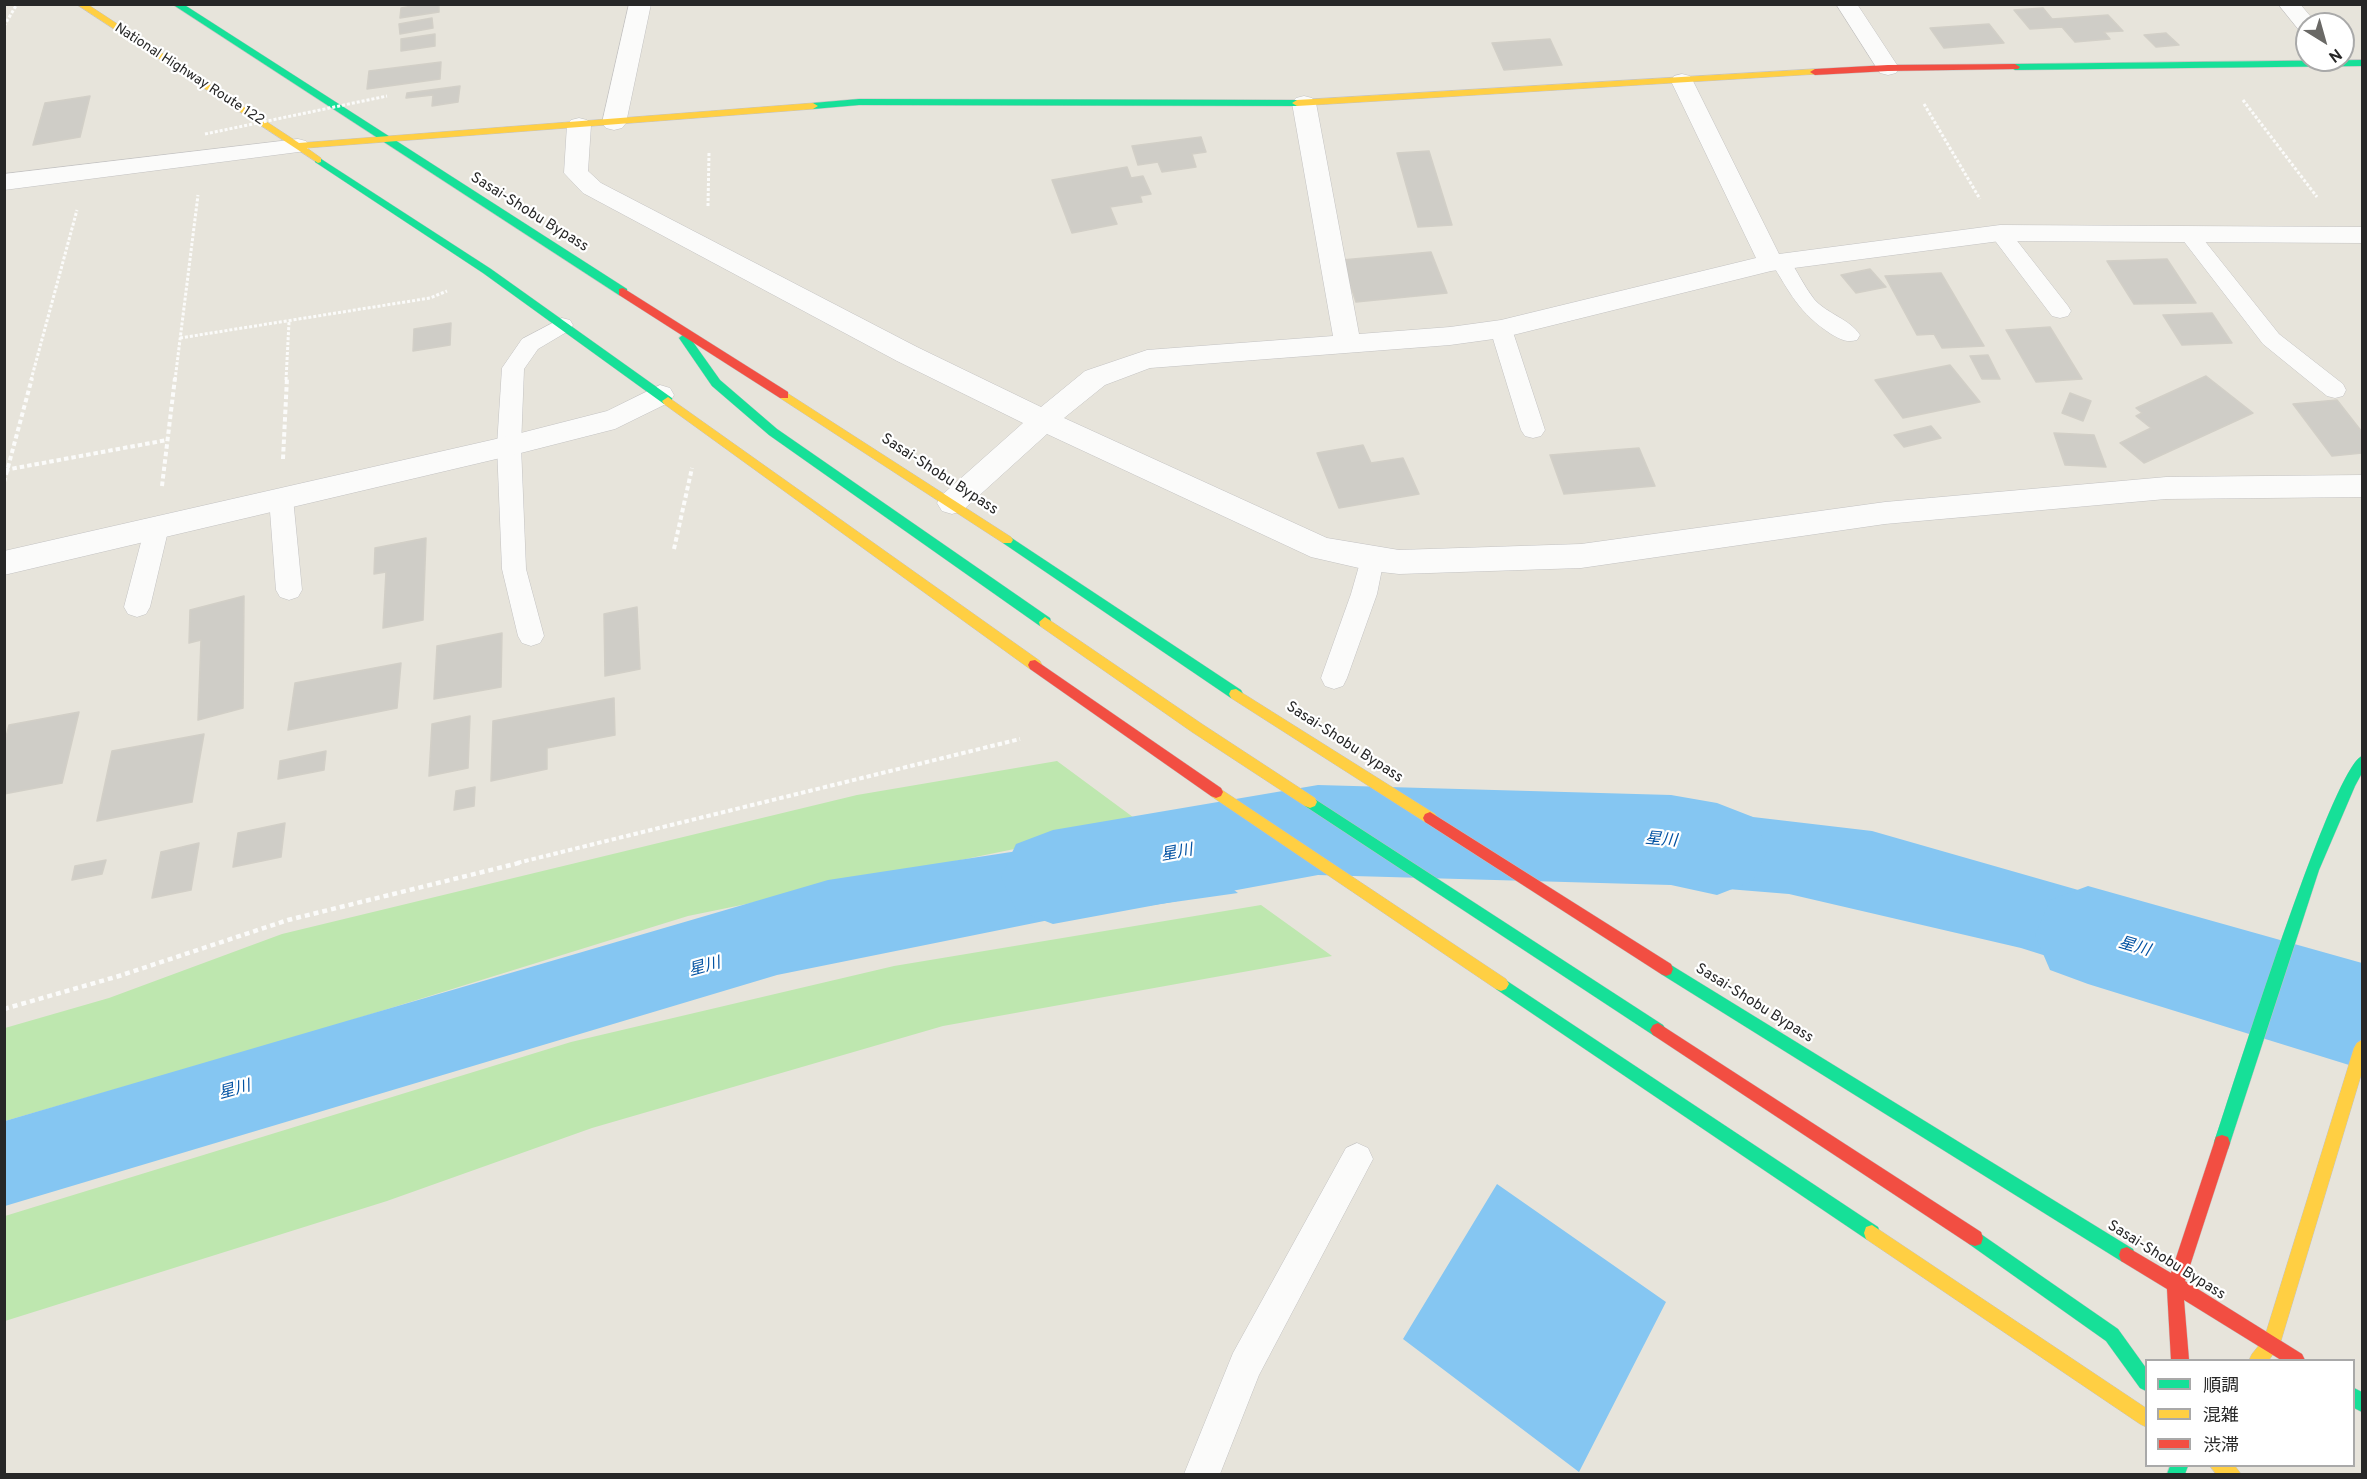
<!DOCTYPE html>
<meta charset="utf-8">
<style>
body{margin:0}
#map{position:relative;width:2367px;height:1479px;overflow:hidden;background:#e7e4db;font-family:Overpass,"Noto Sans JP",sans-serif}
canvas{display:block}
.frame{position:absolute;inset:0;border:6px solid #272727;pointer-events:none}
.legend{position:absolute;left:2145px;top:1359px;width:210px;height:108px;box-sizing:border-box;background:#fff;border:2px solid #a9a9a9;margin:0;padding:8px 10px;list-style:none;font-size:18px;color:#272727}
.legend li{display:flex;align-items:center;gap:12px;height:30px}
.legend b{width:30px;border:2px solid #a9a9a9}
.north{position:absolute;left:2295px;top:12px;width:60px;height:60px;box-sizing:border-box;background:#fff;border:2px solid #a9a9a9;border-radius:50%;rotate:143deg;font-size:16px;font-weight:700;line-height:24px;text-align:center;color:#272727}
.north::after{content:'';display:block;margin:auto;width:21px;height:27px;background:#6a6966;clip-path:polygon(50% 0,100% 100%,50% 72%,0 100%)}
</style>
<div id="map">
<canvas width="2367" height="1479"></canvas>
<div class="frame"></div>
<ul class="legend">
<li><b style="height:8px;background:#16e098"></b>順調</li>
<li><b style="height:8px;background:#ffcf43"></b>混雑</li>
<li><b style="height:8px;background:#f24e42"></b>渋滞</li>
</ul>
<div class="north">N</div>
</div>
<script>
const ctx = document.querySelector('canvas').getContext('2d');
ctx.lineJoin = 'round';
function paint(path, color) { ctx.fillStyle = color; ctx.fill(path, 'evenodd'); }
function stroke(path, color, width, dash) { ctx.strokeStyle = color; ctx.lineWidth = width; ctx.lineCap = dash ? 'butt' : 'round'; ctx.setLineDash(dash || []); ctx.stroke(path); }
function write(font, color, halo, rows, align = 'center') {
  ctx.font = font + ' Overpass,"Noto Sans JP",sans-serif'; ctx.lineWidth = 4.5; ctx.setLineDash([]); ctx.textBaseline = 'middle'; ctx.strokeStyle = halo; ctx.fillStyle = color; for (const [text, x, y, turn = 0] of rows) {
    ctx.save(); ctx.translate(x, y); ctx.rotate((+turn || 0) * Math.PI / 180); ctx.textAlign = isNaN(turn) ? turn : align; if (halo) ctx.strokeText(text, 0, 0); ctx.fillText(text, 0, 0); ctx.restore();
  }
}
paint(new Path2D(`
 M 1057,761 L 1141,823 L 688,916 L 294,1038 L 5,1121 L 5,1028 L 109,998 L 282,934 L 857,795 Z
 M 1261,905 L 1332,956 L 943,1026 L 592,1128 L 387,1201 L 5,1321 L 5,1216 L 571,1042 L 894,966 Z`), '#bee7af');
paint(new Path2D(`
 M 1513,793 L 1634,803 L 1872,831 L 2232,934 L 2205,1006 L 2021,948 L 1789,894 L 1654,883 Z
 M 1155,830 L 1238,893 L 1054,919 L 777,975 L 5,1206 L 5,1121 L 828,880 Z
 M 1497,1184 L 1666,1302 L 1579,1472 L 1403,1339 Z`), '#85c6f2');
paint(new Path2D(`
 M 1318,785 L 1671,795 L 1717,803 L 1753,817 L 1768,849 L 1753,881 L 1717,895 L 1671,885 L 1318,875 L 1053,924 L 1016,910 L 1001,877 L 1016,844 L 1053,830 Z
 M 2088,886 L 2362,963 L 2362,1069 L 2088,984 L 2050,970 L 2035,935 L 2050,900 Z`), '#85c6f2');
const building = new Path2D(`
 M 424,4 L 439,4 L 439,12 L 400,18 L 401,8 Z
 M 2043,8 L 2052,19 L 2108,15 L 2123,31 L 2104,32 L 2110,39 L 2075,42 L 2062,27 L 2030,29 L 2014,10 Z
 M 432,18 L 433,28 L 400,34 L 399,24 Z
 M 1989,24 L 2004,43 L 1944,48 L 1930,28 Z
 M 2166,33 L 2179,45 L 2156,47 L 2144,35 Z
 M 435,34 L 435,46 L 401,51 L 401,39 Z
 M 1550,39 L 1562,65 L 1504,70 L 1492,43 Z
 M 441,62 L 440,79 L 367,89 L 369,71 Z
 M 460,86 L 458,102 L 432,106 L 433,95 L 406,98 L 407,93 Z
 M 90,96 L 80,137 L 33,145 L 45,103 Z
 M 1201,137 L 1206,152 L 1192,154 L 1196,167 L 1162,172 L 1158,162 L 1138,165 L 1132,146 Z
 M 1429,151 L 1452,225 L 1418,227 L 1397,153 Z
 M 1127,167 L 1131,178 L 1143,176 L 1151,194 L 1140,196 L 1142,202 L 1110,207 L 1117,224 L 1072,233 L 1052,180 Z
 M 1431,252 L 1447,293 L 1356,302 L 1342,260 Z
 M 2167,259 L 2196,303 L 2134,304 L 2107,261 Z
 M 1870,269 L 1886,287 L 1856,293 L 1841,275 Z
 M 1941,273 L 1984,346 L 1942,348 L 1934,334 L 1917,335 L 1885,276 Z
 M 2212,313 L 2232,343 L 2182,345 L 2163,315 Z
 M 451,323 L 450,345 L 413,351 L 414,329 Z
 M 2050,327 L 2082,379 L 2036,382 L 2006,330 Z
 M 1988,355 L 2000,379 L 1982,379 L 1970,356 Z
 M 1950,365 L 1980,402 L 1903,418 L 1875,380 Z
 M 2206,376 L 2253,413 L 2144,463 L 2120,443 L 2151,428 L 2136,416 L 2142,413 L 2136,408 Z
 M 2070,393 L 2091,401 L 2083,421 L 2062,413 Z
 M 2337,400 L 2362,432 L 2362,453 L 2332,456 L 2293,404 Z
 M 1931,426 L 1941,438 L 1904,447 L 1894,435 Z
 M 2054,433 L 2094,435 L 2106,467 L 2065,465 Z
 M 1363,445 L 1371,463 L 1403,458 L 1419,494 L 1339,508 L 1317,453 Z
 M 1639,448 L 1655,486 L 1564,494 L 1550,455 Z
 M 426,538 L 423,620 L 383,628 L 386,572 L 374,574 L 375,548 Z
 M 244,596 L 243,708 L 198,720 L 201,640 L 189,643 L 190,610 Z
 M 637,607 L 640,669 L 605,676 L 604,614 Z
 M 502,633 L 501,687 L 434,699 L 437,646 Z
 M 401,663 L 397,708 L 288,730 L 295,683 Z
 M 614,698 L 615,735 L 547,748 L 547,769 L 491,781 L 493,721 Z
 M 79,712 L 62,783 L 4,794 L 4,745 L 9,725 Z
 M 470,716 L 468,768 L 429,776 L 432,724 Z
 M 204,734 L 192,802 L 97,821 L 112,751 Z
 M 326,751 L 324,770 L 278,779 L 280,761 Z
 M 475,787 L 474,806 L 454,810 L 456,791 Z
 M 285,823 L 281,857 L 233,867 L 238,833 Z
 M 199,843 L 191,890 L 152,898 L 161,852 Z
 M 106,860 L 102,874 L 72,880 L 75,866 Z`);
paint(building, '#cfcdc7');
stroke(building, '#d2cfc7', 1.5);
const lane = new Path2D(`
 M 2000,226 L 2007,228 L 2068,306 L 2071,311 L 2068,316 L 2060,318 L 2052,316 L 1993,238 L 1990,233 L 1993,228 Z
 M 2189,228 L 2196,230 L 2279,334 L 2343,384 L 2346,390 L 2343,396 L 2335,398 L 2327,396 L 2263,344 L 2179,235 L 2182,230 Z
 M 1781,255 L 1788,257 C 1797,271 1804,286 1814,299 C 1827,314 1850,319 1860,335 L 1857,340 C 1846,343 1840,339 1831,334 C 1799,313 1790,293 1771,262 L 1774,257 Z
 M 562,318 L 570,320 L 573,325 L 570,330 L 538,349 L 524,369 L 521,446 L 526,569 L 544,636 L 540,643 L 531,646 L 522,643 L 518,636 L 502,569 L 497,446 L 502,368 L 522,339 Z
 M 1501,322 L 1509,324 L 1512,329 L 1545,430 L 1541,436 L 1533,438 L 1525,436 L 1521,430 L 1490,329 L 1493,324 Z
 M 281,489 L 289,492 L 293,498 L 302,590 L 298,597 L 289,600 L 280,597 L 276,590 L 269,498 L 273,492 Z
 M 157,518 L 166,520 L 169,527 L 150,607 L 146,614 L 137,617 L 128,614 L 124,607 L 145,527 L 148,520 Z
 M 1372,549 L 1381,552 L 1384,559 L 1377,594 L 1347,678 L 1343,686 L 1334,689 L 1325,686 L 1321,678 L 1351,594 L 1363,552 Z
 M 1357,1143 L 1368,1148 L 1373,1159 L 1259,1375 L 1220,1474 L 1184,1474 L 1233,1353 L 1346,1148 Z`);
const street = new Path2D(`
 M 629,4 L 651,4 L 626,123 L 622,128 L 614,130 L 606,128 L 602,123 Z
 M 1836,4 L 1857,4 L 1899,68 L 1896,73 L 1888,75 L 1880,73 Z
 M 2278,4 L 2300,4 L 2317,24 L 2307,24 L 2307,32 L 2299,30 Z
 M 1682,74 L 1690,76 L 1693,81 L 1779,254 L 2000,225 L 2362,227 L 2362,243 L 2000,241 L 1771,271 L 1501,338 L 1450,345 L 1150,368 L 1105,385 L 1064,418 L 1327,538 L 1399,550 L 1581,544 L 1885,502 L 2166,477 L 2362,475 L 2362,497 L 2166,499 L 1885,524 L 1581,568 L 1399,574 L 1372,571 L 1311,557 L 1047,434 L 962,511 L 952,514 L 942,511 L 937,503 L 942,495 L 1023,423 L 897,361 L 583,193 L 564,173 L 567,125 L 571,120 L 579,118 L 587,120 L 591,125 L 588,171 L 601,183 L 917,347 L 1041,407 L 1085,371 L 1147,350 L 1333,336 L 1292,103 L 1296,98 L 1304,96 L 1312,98 L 1316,103 L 1359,334 L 1450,327 L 1501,320 L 1756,258 L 1671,81 L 1674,76 Z
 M 298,139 L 306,141 L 310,146 L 306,151 L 4,190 L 4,174 Z
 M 660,385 L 670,388 L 674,395 L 670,402 L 615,429 L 509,456 L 4,575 L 4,551 L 509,436 L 607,411 Z`);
const fast = new Path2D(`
 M 172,4 L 183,4 L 627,289 L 627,295 L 619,295 Z
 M 2362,60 L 2362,66 L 2015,70 L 2010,67 L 2015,64 Z
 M 859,99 L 1297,100 L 1302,103 L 1297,106 L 859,105 L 813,109 L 808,106 L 813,103 Z
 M 318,157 L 491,269 L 672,398 L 672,404 L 664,404 L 483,273 L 315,162 L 315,158 Z
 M 684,334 L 688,335 L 720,380 L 777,429 L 1050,618 L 1051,622 L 1050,626 L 1040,626 L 769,435 L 712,386 L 679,338 Z
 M 1007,535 L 1241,690 L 1243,694 L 1241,698 L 1231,698 L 1003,543 L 1001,540 Z
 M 2362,756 L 2362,773 L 2355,786 L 2319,870 L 2230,1143 L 2228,1149 L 2222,1151 L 2216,1149 L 2214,1143 C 2231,1093 2332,767 2362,756 Z
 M 1310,796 L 1663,1025 L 1666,1030 L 1663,1035 L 1658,1037 L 1653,1035 L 1305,806 L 1303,802 L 1305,798 Z
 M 1666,962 L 2133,1249 L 2135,1255 L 2133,1261 L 2127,1263 L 2121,1261 L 1661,974 L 1659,969 L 1661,964 Z
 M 1501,977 L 1878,1227 L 1880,1233 L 1878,1239 L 1872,1241 L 1866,1239 L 1496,989 L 1493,984 L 1496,979 Z
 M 1975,1230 L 2118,1329 L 2146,1368 L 2146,1391 L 2140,1388 L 2106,1341 L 1969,1244 L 1967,1238 L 1969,1232 Z
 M 2354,1388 L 2362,1392 L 2362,1412 L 2354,1408 Z
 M 2170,1466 L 2188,1466 L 2185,1474 L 2167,1474 Z`);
const slow = new Path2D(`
 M 76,4 L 87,4 L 299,143 L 813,103 L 818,106 L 813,109 L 307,148 L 321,158 L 321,162 L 318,163 Z
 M 1815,69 L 1820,72 L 1818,74 L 1297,106 L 1292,103 L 1297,100 Z
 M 784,391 L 1011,537 L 1013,540 L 1011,543 L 1003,543 L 780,398 L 780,392 Z
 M 668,397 L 1040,661 L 1042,665 L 1040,669 L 1030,669 L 664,404 L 662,401 Z
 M 1045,617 L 1202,724 L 1315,798 L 1317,802 L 1315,806 L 1310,808 L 1305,806 L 1192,732 L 1040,626 L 1039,622 Z
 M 1236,689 L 1435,814 L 1437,818 L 1435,822 L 1430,824 L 1425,822 L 1231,698 L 1229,694 L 1231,690 Z
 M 1216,786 L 1506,979 L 1509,984 L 1506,989 L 1501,991 L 1496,989 L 1211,796 L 1209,792 L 1211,788 Z
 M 2362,1040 L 2362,1072 L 2280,1344 L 2269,1360 L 2249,1360 L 2252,1354 L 2264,1339 L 2354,1048 L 2357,1043 Z
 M 1872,1225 L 2146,1408 L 2146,1427 L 2140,1424 L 1866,1239 L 1864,1233 L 1866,1227 Z
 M 2210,1466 L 2235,1466 L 2241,1474 L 2216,1474 Z`);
const jam = new Path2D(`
 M 2015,64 L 2020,67 L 2018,69 L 1888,71 L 1815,75 L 1810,72 L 1815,69 L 1888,65 Z
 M 623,288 L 788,392 L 788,398 L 780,398 L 619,295 L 619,289 Z
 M 1035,660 L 1221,788 L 1223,792 L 1221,796 L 1216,798 L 1211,796 L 1030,669 L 1028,665 L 1030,661 Z
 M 1430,812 L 1671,964 L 1673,969 L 1671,974 L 1666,976 L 1661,974 L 1425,822 L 1423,818 L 1425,814 Z
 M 1658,1023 L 1981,1232 L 1983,1238 L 1981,1244 L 1975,1246 L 1969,1244 L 1653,1035 L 1650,1030 L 1653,1025 Z
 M 2222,1135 L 2228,1137 L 2230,1143 L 2185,1281 L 2302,1354 L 2305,1360 L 2281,1360 L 2184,1300 L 2189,1360 L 2171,1360 L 2167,1289 L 2121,1261 L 2119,1255 L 2121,1249 L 2127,1247 L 2171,1273 L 2214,1143 L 2216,1137 Z`);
stroke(lane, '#c3c2c2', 1);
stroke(street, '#c3c2c2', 1);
stroke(fast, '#c3c2c2', 1);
stroke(slow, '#c3c2c2', 1);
stroke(jam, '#c3c2c2', 1);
stroke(new Path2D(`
 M 4,26 L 17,4
 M 2243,100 L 2317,197
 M 1924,104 L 1980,199
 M 708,206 L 709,153
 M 180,338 L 430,298 L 447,291
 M 31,380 L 77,210
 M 175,380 L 198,195
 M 286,380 L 289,322`), '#fbfbfa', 3, [3, 2]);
stroke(new Path2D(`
 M 283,459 L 287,378
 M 5,470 L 167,440
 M 4,482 L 32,378
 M 162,486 L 175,378
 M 674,549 L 692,468
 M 517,863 L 1020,739`), '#fbfbfa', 4, [4.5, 3]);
stroke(new Path2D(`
 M 4,1009 L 119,976 L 288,920 L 523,862`), '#fbfbfa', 4.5, [5, 4]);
paint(lane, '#fbfbfa');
paint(street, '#fbfbfa');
paint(fast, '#16e098');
paint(slow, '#ffcf43');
paint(jam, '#f24e42');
stroke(new Path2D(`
 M 205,134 L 387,96`), '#fbfbfa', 3, [3, 2]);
write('14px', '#272727', '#fff', [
 ["National Highway Route 122",189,75,33]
]);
write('15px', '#272727', '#fff', [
 ["Sasai-Shobu Bypass",529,213,32],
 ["Sasai-Shobu Bypass",939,475,33],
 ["Sasai-Shobu Bypass",1344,743,33],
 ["Sasai-Shobu Bypass",1754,1004,32],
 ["Sasai-Shobu Bypass",2166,1261,32]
]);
write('italic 16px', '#0051a2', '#fff', [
 ["星川",1661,841,5],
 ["星川",1177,854,-10],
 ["星川",2134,948,16],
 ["星川",705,968,-15],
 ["星川",235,1091,-15]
]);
</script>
